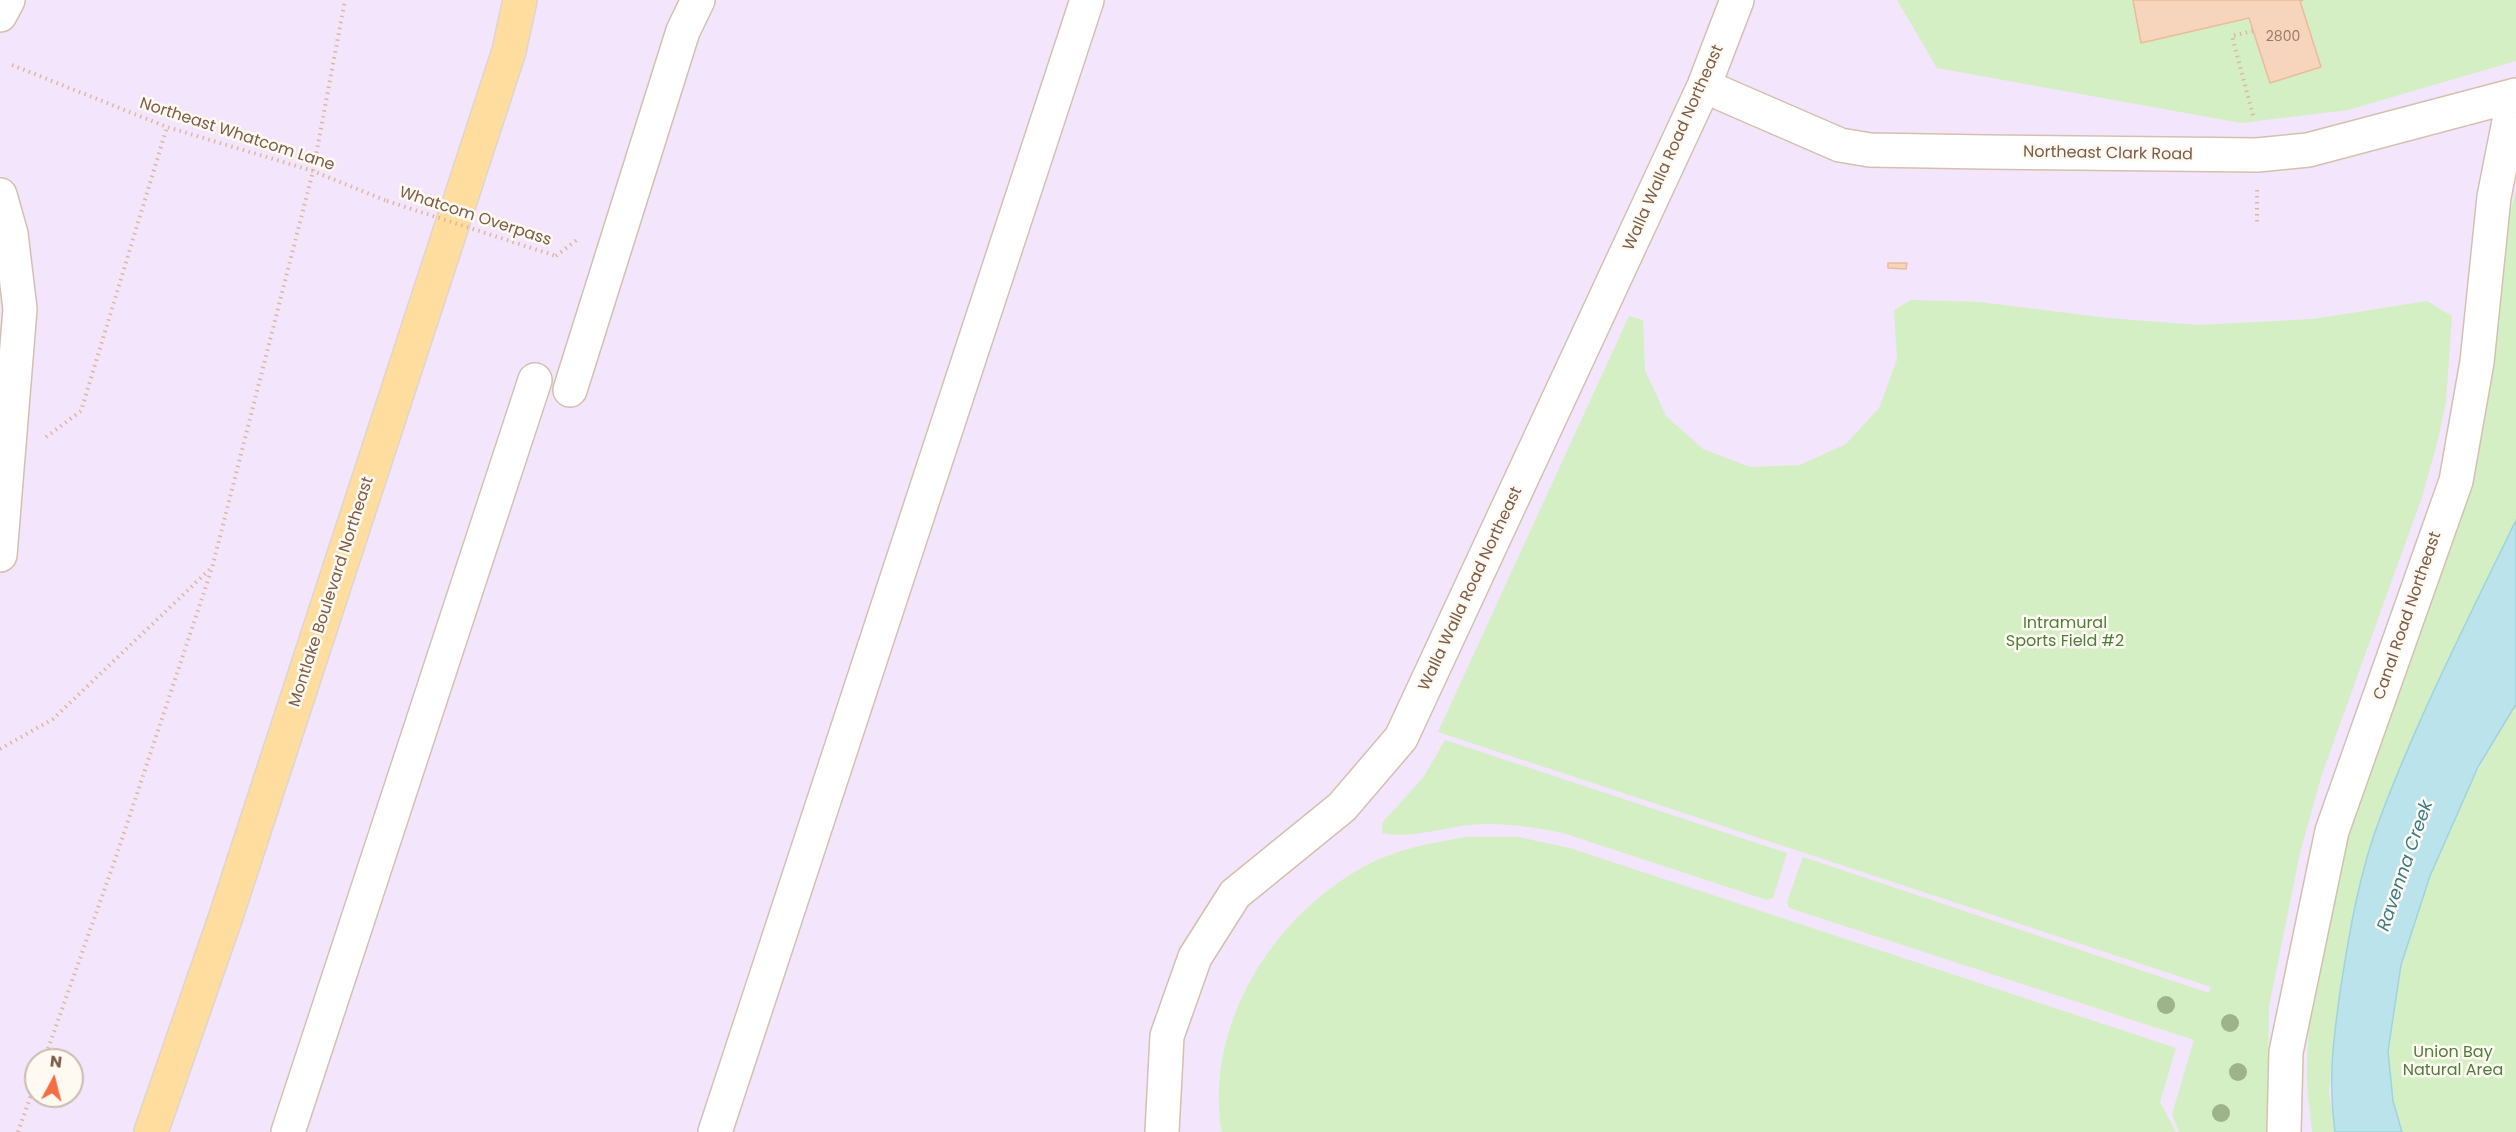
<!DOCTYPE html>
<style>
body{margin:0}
#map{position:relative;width:2516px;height:1132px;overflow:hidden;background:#fef6e9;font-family:Poppins,sans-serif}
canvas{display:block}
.north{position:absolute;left:24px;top:1048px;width:60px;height:60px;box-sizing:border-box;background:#fffaf1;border:2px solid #cbbbae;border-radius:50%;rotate:7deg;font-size:16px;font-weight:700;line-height:24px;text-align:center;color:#7d5c49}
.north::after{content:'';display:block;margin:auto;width:21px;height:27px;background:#f46d43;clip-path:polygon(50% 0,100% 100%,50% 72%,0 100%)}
</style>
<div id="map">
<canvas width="2516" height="1132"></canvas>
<div class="north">N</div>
</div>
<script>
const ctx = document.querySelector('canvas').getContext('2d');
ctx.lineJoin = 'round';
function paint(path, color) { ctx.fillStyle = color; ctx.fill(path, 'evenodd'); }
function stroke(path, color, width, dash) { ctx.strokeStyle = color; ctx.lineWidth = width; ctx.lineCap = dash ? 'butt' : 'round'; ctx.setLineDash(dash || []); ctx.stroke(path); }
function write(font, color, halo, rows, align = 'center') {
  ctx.font = font + ' Poppins,sans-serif'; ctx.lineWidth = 5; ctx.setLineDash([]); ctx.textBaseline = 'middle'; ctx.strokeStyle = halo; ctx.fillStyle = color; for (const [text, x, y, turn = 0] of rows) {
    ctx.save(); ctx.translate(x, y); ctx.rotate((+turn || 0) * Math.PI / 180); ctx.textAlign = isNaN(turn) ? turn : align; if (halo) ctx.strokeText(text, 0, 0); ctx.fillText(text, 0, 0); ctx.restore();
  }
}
paint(new Path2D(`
 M 0,0 L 2516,0 L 2516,1132 L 0,1132 ZM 36,1060 L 72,1060 L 72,1096 L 36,1096 Z`), '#f3e5fb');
paint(new Path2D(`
 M 1897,0 L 2516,0 L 2516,61 L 2348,110 L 2241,123 L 1937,68 Z
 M 2516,191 L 2516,520 L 2450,657 L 2379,819 L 2346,954 L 2334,1035 L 2329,1093 L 2335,1132 L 2312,1132 C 2311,1114 2307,1096 2307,1079 C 2308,869 2420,669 2474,470 C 2485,429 2492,383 2496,340 C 2497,329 2495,318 2496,306 C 2500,268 2505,228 2516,191 Z
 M 1911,300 L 1979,302 L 2108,318 L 2198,325 L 2313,319 L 2427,301 L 2452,316 L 2446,402 L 2437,444 L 2422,497 L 2322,774 L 2300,853 L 2269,1007 L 2267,1132 L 2179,1132 L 2172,1114 L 2194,1040 L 1789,908 L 1787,902 L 1803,857 L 2209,993 L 2211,987 L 1438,732 L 1629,316 L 1643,320 L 1645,370 L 1666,416 L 1703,449 L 1750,467 L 1800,465 L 1846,444 L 1879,408 L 1897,360 L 1894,310 Z
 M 2516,704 L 2516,1132 L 2402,1132 C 2394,1106 2387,1079 2388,1052 C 2394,930 2454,806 2516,704 Z
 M 1445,740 L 1787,853 L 1773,898 L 1767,900 L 1563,833 C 1532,827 1502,822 1470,825 C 1440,828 1412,839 1382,833 L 1382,823 L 1423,778 Z
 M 1466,837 L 1518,837 L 1570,848 L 2176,1048 L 2160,1102 L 2176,1132 L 1222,1132 C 1204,1025 1273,916 1365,866 C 1396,849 1431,843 1466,837 Z`), '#d5efc5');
const water = new Path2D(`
 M 2516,520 L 2516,704 L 2478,767 L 2430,876 L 2401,965 L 2388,1051 L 2393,1101 L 2402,1132 L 2335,1132 C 2328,1081 2333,1042 2340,992 C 2349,934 2359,873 2380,818 C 2418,717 2469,617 2516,520 Z`);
paint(water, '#bae3eb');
stroke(water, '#9fd3de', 1.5);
const building = new Path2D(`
 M 2133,0 L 2303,0 L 2300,1 L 2321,67 L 2270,83 L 2249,18 L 2141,43 Z
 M 1888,263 L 1907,263 L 1906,269 L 1888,268 Z`);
paint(building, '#f7d5bd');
stroke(building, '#ebbb9c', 1.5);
const minor = new Path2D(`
 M 0,15 L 8,0
 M 1704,86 L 1840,145 L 1870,150 L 1986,152 L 2257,155 L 2308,150 L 2516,95
 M 0,195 L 11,234 L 20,309 L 0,555
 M 570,390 L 683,31 L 698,0
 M 288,1132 L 535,380
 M 715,1132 L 1087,0
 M 1162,1132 L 1167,1036 L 1195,957 L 1235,894 L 1342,807 L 1401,738 L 1704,86 L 1737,0
 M 2284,1132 L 2286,1052 L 2332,831 L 2456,481 L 2477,362 L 2494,197 L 2514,96`);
const major = new Path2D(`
 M 151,1132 L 225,919 L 509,51 L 520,0`);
stroke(minor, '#d5c0af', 36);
stroke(major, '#ddd5d0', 36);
stroke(new Path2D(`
 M 2253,31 L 2232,36 L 2254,119
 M 12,65 L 167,127 L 313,171 L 387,201
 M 2257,190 L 2257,225
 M 556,256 L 579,238
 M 46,437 L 81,411 L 167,127
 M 0,749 L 53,719 L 210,569
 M 44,1060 L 116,857 L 212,568 L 313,171 L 345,0
 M 18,1132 L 36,1081`), '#ddb89f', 4, [1.5, 4.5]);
stroke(minor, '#fff', 33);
stroke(major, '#ffdd9f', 33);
stroke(new Path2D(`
 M 387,201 L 556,256`), '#ddb89f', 4, [1.5, 4.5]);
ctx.fillStyle = '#9db38a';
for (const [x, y] of [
 [2166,1005],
 [2230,1023],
 [2238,1072],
 [2221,1113]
]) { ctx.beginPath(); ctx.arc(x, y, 9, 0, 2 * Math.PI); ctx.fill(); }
write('14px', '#9c7a66', null, [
 ["2800",2283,37]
]);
write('16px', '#7d5c49', '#fffaf1', [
 ["Northeast Whatcom Lane",237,135,18],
 ["Walla Walla Road Northeast",1674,148,-66],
 ["Northeast Clark Road",2108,154,1],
 ["Whatcom Overpass",475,217,18],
 ["Walla Walla Road Northeast",1471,589,-65],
 ["Montlake Boulevard Northeast",332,592,-72],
 ["Canal Road Northeast",2408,616,-71]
]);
write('16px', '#4e7d3c', '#fffaf1', [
 ["Intramural",2065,624],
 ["Sports Field #2",2065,642],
 ["Union Bay",2453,1053],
 ["Natural Area",2453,1071]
]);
write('italic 18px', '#3c7c8b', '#fffaf1', [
 ["Ravenna Creek",2406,866,-71]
]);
</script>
